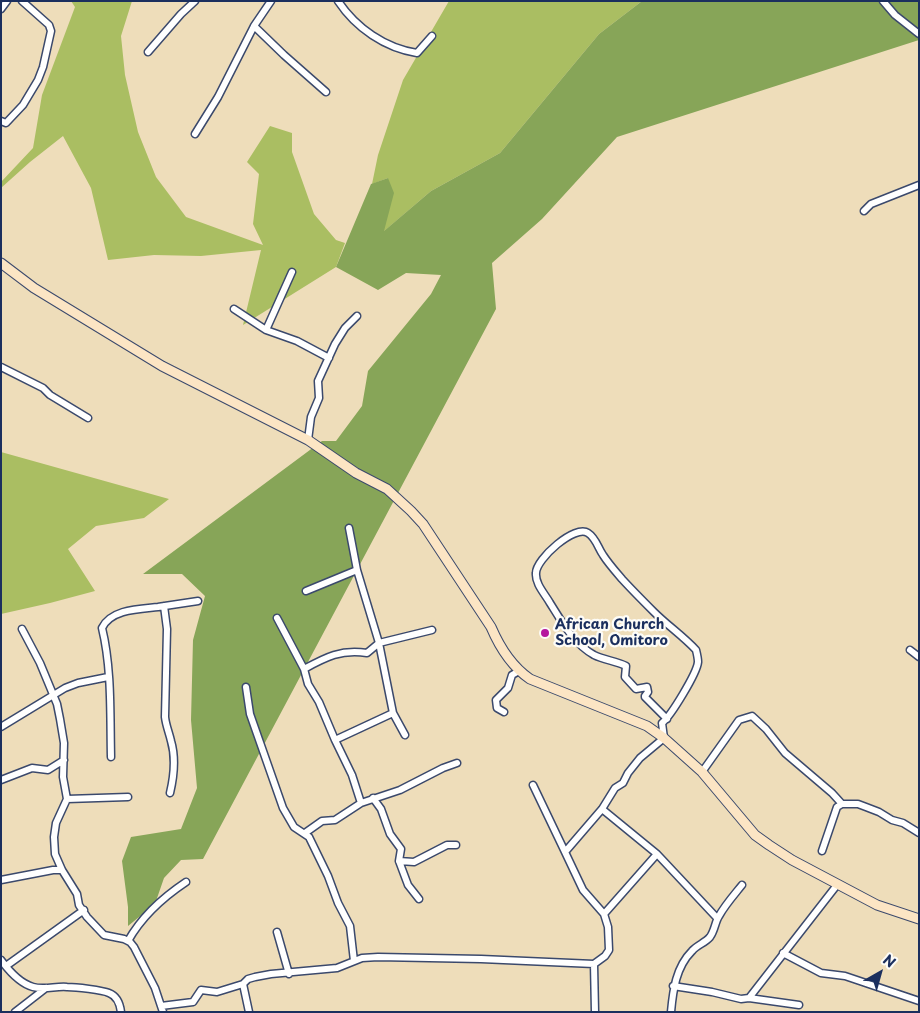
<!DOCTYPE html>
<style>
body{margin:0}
#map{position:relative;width:920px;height:1013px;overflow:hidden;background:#eeddba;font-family:"Playpen Sans",sans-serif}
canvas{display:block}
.frame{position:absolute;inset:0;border:2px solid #1b2f5e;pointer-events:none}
.north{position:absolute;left:855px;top:948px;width:50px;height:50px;-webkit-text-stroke:4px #fdfcf7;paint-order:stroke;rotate:38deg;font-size:14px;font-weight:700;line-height:20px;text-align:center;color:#1b2f5e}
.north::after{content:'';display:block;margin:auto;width:18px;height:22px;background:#1b2f5e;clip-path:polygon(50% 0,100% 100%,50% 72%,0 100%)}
</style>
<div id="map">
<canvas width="920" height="1013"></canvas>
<div class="frame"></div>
<div class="north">N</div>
</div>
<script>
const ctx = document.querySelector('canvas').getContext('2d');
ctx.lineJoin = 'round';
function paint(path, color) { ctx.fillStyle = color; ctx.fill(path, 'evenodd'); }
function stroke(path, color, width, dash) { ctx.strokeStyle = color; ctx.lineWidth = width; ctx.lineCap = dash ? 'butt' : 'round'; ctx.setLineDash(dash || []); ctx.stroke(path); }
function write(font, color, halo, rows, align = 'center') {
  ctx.font = font + ' "Playpen Sans",sans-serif'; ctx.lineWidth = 4.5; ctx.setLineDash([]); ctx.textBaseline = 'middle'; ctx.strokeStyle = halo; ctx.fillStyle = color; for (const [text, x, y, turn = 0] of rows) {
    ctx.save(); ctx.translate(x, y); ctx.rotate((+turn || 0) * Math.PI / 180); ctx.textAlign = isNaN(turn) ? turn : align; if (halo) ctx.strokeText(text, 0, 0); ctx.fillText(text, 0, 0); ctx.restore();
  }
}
paint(new Path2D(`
 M 71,1 L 132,1 L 121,36 L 125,75 L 138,132 L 156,177 L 186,217 L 263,245 L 253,224 L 259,174 L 247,162 L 270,126 L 292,133 L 292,152 L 314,214 L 336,240 L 345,243 L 336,267 L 243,325 L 261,250 L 201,256 L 154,255 L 108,260 L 91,188 L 63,136 L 30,162 L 1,188 L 1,182 L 33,148 L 42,95 L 75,7 Z
 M 449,1 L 642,1 L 599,34 L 500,153 L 431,191 L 383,232 L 388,178 L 372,184 L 378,155 L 403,80 Z
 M 1,452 L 169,499 L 144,518 L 96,526 L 68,549 L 95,591 L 50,603 L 1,614 Z`), '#aabe62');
paint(new Path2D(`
 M 642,1 L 919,1 L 919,40 L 617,137 L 542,219 L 492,263 L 496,309 L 203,859 L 181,860 L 164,878 L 155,904 L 128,926 L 128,907 L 122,861 L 131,837 L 181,829 L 197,788 L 191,720 L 193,640 L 205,596 L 182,574 L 143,574 L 322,441 L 336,441 L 362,406 L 368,371 L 431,294 L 441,275 L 406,273 L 378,290 L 336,267 L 371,184 L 388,178 L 394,193 L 384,231 L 431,191 L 500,153 L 599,34 Z`), '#87a558');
const street = new Path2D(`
 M 338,1 C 356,28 385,48 417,53 L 432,36
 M 883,1 L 895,15 L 919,34
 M 1,9 L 7,1
 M 254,26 L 284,55 L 326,92
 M 148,52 L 181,14 L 195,1
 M 1,121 L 6,123 L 23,105 L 38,80 L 43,67 L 51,31 L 49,25 L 22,1
 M 195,134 L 218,97 L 254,26 L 271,1
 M 864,211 L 871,204 L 919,185
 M 234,309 L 266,330 L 297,341 L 329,358
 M 266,330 L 292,272
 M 1,367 L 43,388 L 50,395 L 88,418
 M 308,440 L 311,417 L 319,398 L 318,381 L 335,344 L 345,328 L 357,316
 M 349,528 L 357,570 L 379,643 L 393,713 L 405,735
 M 306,591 L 357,570
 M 164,606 L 167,629 L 165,717 C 166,726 169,732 171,741 C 176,758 174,776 170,793
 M 277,618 L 304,669 L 308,684 L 319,702 L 335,740 L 352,775 L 361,803
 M 22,629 L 40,663 L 57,704 L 60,719 L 64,743 L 63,777 L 67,799 L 56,823 L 54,837 L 55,854 L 62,870 L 77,894 L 79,905 L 87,917 L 104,935 L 124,939 L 130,942 L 134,947 L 155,988 L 163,1012
 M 910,650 L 919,657
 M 304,669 C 326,657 341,649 367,653 L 379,643 L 432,630
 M 246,687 L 250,714 L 283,808 L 294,827 L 309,837 L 328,876 L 338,903 L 350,926 L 354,961
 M 504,712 L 497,708 L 496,700 L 508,688 L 512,675 L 519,671
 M 1,727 L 65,688 L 78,683 L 108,677
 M 335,740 L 393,713
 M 111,757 C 110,715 112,669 102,628 C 111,609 140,609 158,607 C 172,605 185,603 198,601
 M 702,772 L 739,720 L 752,716 L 766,729 L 785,753 L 832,793 L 842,804
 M 1,780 L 32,768 L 48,770 L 64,760
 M 533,785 L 565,852
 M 373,798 L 381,809 L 390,834 L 401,849 L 399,861 L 408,885 L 419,899
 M 67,799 L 128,797
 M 602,809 L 657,854 L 717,918
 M 305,833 L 322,821 L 335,820 L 361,803 L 400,790 L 443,768 L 457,763
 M 822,851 L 837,807 L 842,804 L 858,804 L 866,807 L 879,812 L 892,820 L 903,823 L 919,833
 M 399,861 L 414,862 L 447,845 L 456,845
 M 1,880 L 53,870 L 62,870
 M 604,914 L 657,854
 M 277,932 L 289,974
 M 128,941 C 142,916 162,898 186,882
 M 783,953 L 821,973 L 845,976 L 919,1001
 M 1,960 C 9,971 19,983 33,987 C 44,990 56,986 67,987 C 76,987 102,990 109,993 C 117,996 120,1004 121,1012
 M 6,966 L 84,910
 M 243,984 L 249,1012
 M 673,986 L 712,992 L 741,999 L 749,998 L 799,1005
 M 749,998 L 837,885
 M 161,1006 L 193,1002 L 201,990 L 217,992 L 243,984 L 248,979 L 255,977 L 271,974 L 337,968 L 362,958 L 378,957 L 481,959 L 594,964
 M 15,1012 L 46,988
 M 595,1012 L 594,964 L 605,956 L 609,950 L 608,927 L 604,914 L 583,890 L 565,852 L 602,809 L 615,788 L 623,783 L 628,773 L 640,758 L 664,738 L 662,723 C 671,716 697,673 698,662 C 698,658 697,654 696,650 C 683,636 667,625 654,612 C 643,601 632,590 622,579 C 616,572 608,563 603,555 C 598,548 596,538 588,533 C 575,524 536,559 536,573 C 535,584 545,594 550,603 C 562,622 573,643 594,655 C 604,660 616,661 626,666 L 625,677 L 636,689 L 647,687 L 648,692 L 645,696 L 645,697 L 667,719
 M 671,1012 C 673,990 676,967 692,951 C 697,945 705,943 710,937 C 715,930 715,922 719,916 C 725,905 734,895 742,885`);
const secondary = new Path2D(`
 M 1,263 L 34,288 L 162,366 L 308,440 L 356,473 L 387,489 L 411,511 L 423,524 L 491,627 C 500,648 511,666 530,679 L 647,726 L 664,738 L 702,772 L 755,835 L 769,845 L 792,860 L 877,905 L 919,919`);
stroke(street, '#3b496c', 9);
stroke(secondary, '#3b496c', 11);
stroke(street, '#fff', 6);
stroke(secondary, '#fce5c4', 9);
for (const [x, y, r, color] of [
 [545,633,5,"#b5179e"]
]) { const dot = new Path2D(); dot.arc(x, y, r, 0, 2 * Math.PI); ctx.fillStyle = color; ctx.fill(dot); stroke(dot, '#fdfcf7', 2); }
write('bold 14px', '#1b2f5e', '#fdfcf7', [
 ["African Church",555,625],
 ["School, Omitoro",555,641]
], 'left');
</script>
